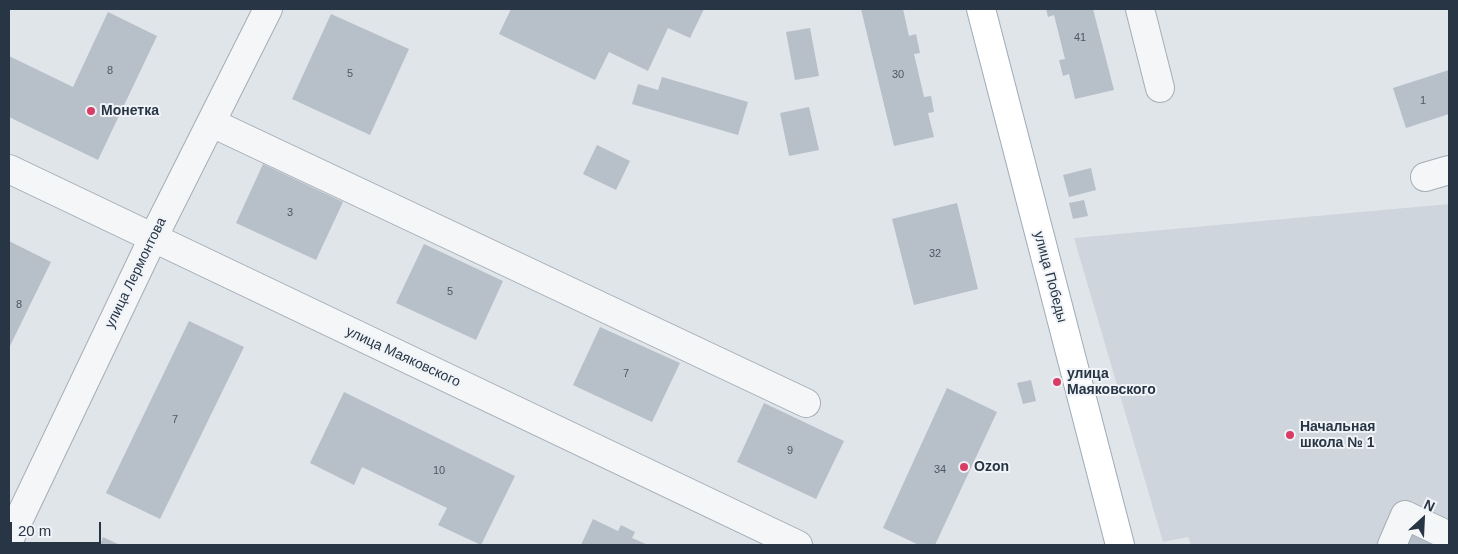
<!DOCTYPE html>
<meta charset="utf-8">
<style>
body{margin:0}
#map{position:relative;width:1458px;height:554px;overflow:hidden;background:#e0e5ea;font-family:Helvetica,sans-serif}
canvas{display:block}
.frame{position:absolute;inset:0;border:10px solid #273544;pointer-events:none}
.north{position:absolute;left:1398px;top:494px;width:50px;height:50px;-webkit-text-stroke:4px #f0f4f8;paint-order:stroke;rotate:25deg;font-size:14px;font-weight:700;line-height:20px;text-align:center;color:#273544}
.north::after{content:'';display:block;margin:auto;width:18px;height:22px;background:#273544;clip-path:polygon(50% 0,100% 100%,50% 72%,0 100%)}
.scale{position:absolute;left:10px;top:522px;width:91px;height:22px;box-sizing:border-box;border:2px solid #273544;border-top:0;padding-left:6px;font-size:15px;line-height:18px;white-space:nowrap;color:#273544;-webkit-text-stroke:4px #f0f4f8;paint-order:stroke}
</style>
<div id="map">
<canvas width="1458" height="554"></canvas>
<div class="frame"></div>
<div class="north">N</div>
<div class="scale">20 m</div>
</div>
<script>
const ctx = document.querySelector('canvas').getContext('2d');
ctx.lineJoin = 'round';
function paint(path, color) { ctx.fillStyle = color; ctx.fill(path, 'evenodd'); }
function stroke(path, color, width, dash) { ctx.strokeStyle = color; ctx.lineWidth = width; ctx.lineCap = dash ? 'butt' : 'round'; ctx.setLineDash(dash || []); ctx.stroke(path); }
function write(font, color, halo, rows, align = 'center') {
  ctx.font = font + ' Helvetica,sans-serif'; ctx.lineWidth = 4; ctx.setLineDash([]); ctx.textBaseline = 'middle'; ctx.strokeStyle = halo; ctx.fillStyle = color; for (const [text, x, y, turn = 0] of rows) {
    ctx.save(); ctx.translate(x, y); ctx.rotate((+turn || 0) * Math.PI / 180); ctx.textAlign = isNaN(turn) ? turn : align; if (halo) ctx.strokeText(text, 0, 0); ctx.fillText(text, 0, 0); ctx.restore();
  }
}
paint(new Path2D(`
 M 1449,204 L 1449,545 L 1191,545 L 1188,537 L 1163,542 L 1074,238 Z`), '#ced5dd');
paint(new Path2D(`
 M 511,9 L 704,9 L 690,38 L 668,28 L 648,71 L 609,52 L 595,80 L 499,34 Z
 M 861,9 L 903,9 L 909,36 L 916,34 L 920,53 L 914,54 L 924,97 L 931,96 L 934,112 L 928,113 L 934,137 L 894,146 Z
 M 1046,9 L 1093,9 L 1114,90 L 1075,99 L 1069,74 L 1063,76 L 1059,60 L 1065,59 L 1054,15 L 1048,17 Z
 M 108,12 L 157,36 L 98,160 L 9,117 L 9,56 L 73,87 Z
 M 331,14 L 409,49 L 370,135 L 292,99 Z
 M 810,28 L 819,76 L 795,80 L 786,32 Z
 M 1449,70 L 1449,114 L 1406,128 L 1393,88 Z
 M 662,77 L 748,102 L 738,135 L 632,104 L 638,84 L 658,90 Z
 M 809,107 L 819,150 L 789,156 L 780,113 Z
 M 597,145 L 630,161 L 616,190 L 583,174 Z
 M 263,164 L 343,202 L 316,260 L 236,223 Z
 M 1091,168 L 1096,190 L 1069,197 L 1063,175 Z
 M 1084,200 L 1088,216 L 1073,219 L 1069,203 Z
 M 957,203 L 978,289 L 914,305 L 892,219 Z
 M 9,241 L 51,262 L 9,348 Z
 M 424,244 L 503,281 L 476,340 L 396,303 Z
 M 189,321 L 244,347 L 160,519 L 106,493 Z
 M 600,327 L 680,363 L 652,422 L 573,385 Z
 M 1031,380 L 1036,401 L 1023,404 L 1017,383 Z
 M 947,388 L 997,412 L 935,545 L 919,545 L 883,528 Z
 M 344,392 L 515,476 L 481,545 L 438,525 L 447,508 L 362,467 L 354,485 L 310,463 Z
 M 764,403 L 844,441 L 816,499 L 737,462 Z
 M 593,519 L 618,531 L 621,525 L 635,532 L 632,538 L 648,545 L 581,545 Z
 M 1409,533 L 1436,545 L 1403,545 Z
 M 103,537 L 120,545 L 100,545 Z`), '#b7bfc9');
const minor = new Path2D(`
 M 1140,9 L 1160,88
 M 212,123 L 806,403
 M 9,169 L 798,545
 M 1425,177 L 1449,170
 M 9,540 L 153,238 L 268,9
 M 1392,545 L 1405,515 L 1449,536`);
const major = new Path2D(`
 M 981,9 L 1120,545`);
stroke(minor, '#a5adb5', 30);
stroke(major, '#9fabb7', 30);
stroke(minor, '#f4f6f8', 28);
stroke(major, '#fff', 28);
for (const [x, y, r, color] of [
 [91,111,5,"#d93c64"],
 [1057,382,5,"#d93c64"],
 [1290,435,5,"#d93c64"],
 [964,467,5,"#d93c64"]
]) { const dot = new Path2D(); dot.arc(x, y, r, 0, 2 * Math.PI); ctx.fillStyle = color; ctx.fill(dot); stroke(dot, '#f0f4f8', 2); }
write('11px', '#4b5865', null, [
 ["41",1080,38],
 ["8",110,71],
 ["5",350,74],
 ["30",898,75],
 ["1",1423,101],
 ["3",290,213],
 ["32",935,254],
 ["5",450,292],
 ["8",19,305],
 ["7",626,374],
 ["7",175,420],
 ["9",790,451],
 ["34",940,470],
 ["10",439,471]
]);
write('bold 14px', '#273544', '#f0f4f8', [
 ["Монетка",101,111],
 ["улица",1067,374],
 ["Маяковского",1067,390],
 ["Начальная",1300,427],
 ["школа № 1",1300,443],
 ["Ozon",974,467]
], 'left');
write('14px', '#273544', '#f0f4f8', [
 ["улица Лермонтова",136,273,-64],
 ["улица Победы",1050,277,75],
 ["улица Маяковского",403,357,25]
]);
</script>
